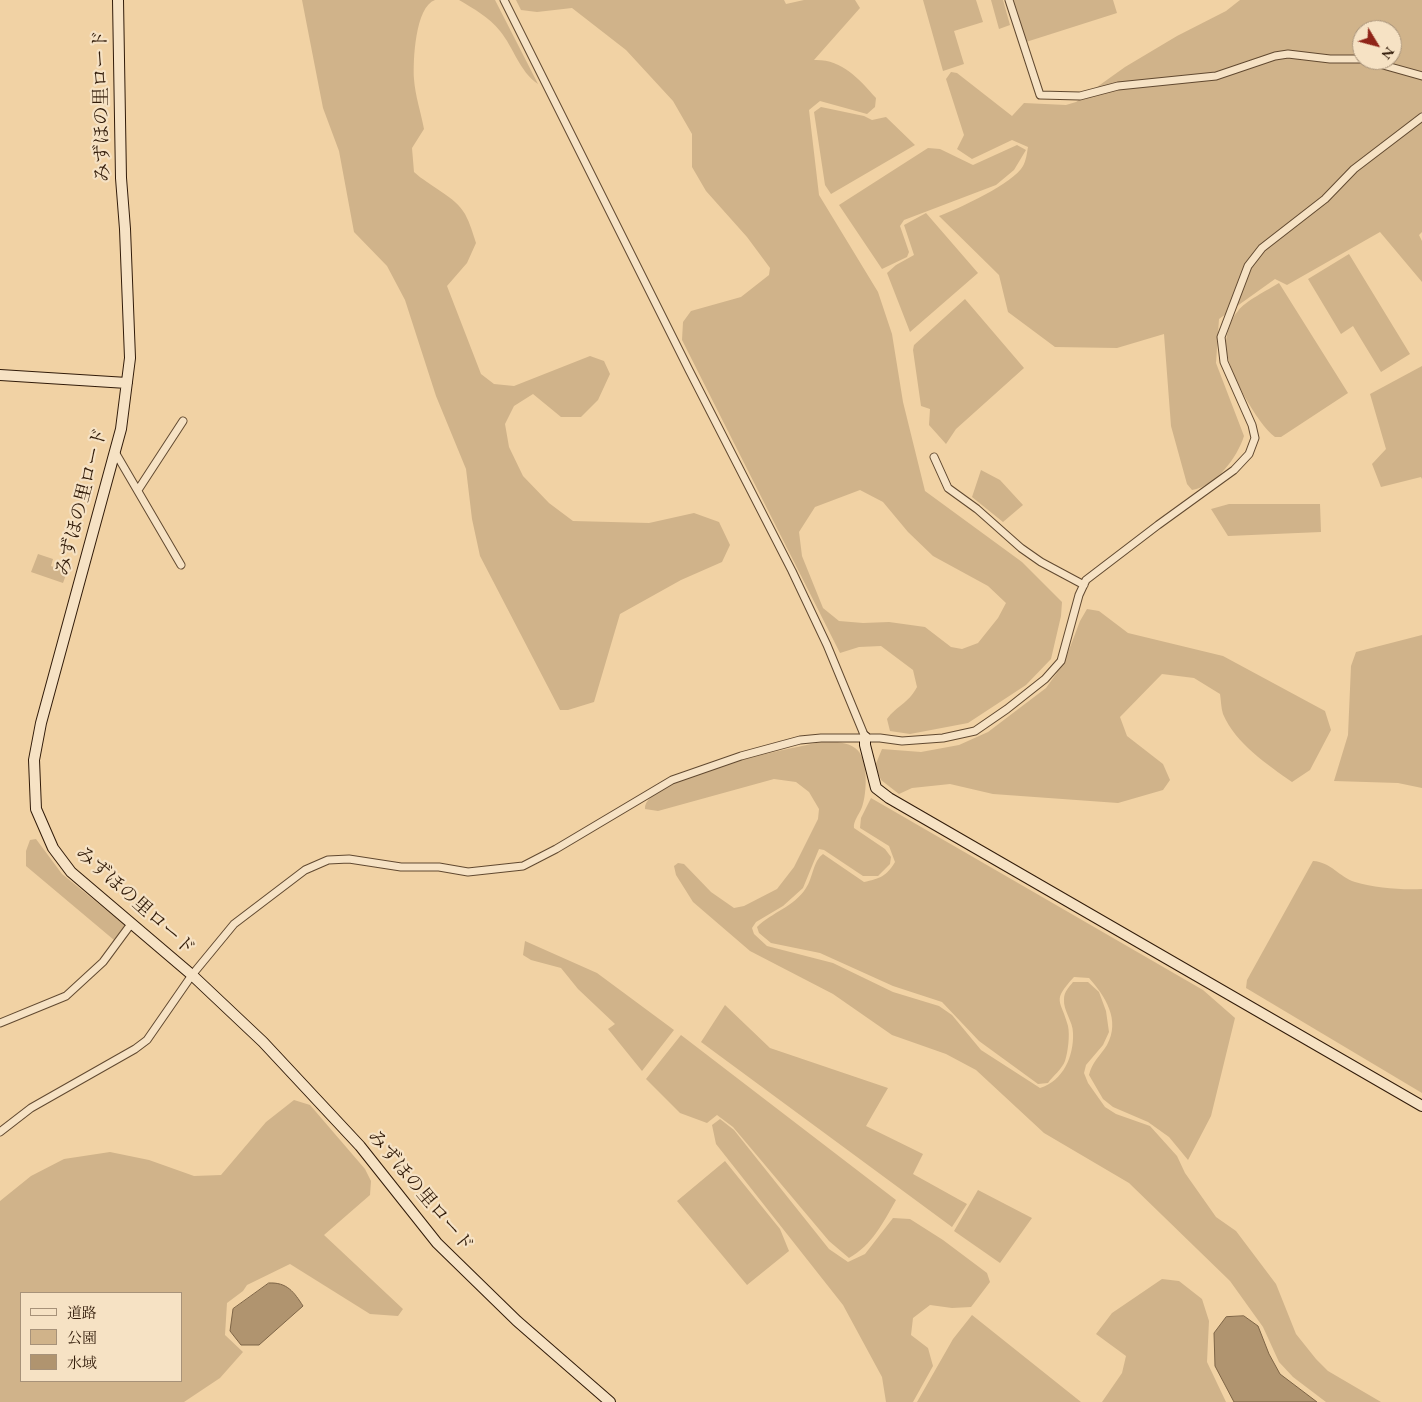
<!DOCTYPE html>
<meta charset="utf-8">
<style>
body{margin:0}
#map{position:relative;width:1422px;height:1402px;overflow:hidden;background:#f1d2a4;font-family:"EB Garamond","Noto Serif JP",serif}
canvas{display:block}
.legend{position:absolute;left:20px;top:1292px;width:162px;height:90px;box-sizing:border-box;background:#f6e2c4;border:1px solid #a79279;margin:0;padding:6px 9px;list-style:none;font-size:15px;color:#311b09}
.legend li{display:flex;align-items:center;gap:10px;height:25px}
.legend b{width:25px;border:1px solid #a79279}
.north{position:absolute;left:1352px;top:20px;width:50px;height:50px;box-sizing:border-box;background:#f6e2c4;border:1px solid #a79279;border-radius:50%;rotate:127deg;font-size:14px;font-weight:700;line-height:20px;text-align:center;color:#311b09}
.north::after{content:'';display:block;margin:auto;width:18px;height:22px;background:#8f2418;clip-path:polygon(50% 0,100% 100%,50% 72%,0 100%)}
</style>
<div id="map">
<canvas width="1422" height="1402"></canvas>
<ul class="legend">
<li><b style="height:6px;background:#f6e2c4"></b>道路</li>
<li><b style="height:14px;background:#d0b38a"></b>公園</li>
<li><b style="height:14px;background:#b0946f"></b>水域</li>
</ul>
<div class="north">N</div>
</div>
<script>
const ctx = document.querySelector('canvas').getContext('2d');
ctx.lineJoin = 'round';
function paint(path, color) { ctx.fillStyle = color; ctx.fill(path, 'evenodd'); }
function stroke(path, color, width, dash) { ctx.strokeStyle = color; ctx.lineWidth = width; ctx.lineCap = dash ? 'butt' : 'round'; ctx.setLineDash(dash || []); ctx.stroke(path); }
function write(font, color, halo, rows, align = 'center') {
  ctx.font = font + ' "EB Garamond","Noto Serif JP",serif'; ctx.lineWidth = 4.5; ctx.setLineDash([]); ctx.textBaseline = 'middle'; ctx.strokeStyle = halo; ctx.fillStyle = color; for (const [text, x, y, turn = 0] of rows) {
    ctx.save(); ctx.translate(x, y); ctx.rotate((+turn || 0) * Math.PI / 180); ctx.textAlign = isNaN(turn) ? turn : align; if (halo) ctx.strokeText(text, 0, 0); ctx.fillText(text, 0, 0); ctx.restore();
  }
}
paint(new Path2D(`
 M 302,0 L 435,0 C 415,7 413,61 414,79 C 415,95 421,113 424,129 L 412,148 L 414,172 C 429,186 456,197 465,214 C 470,223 473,234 476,243 L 467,263 L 447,286 L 481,374 L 494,384 L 514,386 L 590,356 L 604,361 L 610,374 L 598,400 L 581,417 L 561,417 L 533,394 L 514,406 L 505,424 L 509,447 L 523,476 L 549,503 L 573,521 L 649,523 L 694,513 L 719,522 L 730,545 L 722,562 L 681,580 L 620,614 L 594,702 L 568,710 L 560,710 L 480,556 L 472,519 L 466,469 L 436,396 L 405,300 L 387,266 L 354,232 L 339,151 L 323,108 Z
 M 459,0 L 495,0 L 538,84 C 519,71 514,48 500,31 C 489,17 474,9 459,0 Z
 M 516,0 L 784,0 L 786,4 L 804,0 L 855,0 L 860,8 L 814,60 C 842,59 858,78 876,98 L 875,107 L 867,114 L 820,101 L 809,110 L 819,195 L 878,292 L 892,334 L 903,402 L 925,491 L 1022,562 L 1062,602 L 1061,616 L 1051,659 L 1026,685 L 968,723 L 910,734 L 890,731 L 887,719 C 897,705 907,705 917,687 L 913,670 L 881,646 L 859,647 L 840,653 L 682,340 L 683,322 L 691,311 L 741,297 L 769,275 L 770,268 L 747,237 L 706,191 L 692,167 L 692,134 L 673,101 L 626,50 L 572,8 L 537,12 L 521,10 ZM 860,490 L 883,502 L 908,532 L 933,556 L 988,586 L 1006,603 L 998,618 L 978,643 L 962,649 L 951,647 L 925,627 L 889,622 L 863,623 L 839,621 L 823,608 L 802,556 L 799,532 L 815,507 Z
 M 923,0 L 976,0 L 983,22 L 954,31 L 964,64 L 943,71 Z
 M 991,0 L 1003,0 L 1010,25 L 999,29 Z
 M 1013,0 L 1113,0 L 1117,13 L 1026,42 Z
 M 1240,0 L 1422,0 L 1422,232 L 1419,235 L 1422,241 L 1422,282 L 1380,232 L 1287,285 L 1275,279 L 1219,319 L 1216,363 L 1244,436 C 1237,458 1216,486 1192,490 L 1187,484 L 1171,426 L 1164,334 L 1117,348 L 1055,347 L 1008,312 L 999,275 L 939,216 C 958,209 1014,183 1023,166 C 1026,161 1027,153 1028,147 L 1012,140 L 972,159 L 957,149 L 964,135 L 946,79 L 951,72 L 957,73 L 1012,116 L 1024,103 L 1066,105 L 1076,102 L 1125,67 L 1177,36 L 1226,11 ZM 1362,30 L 1392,30 L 1392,60 L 1362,60 Z
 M 821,107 L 864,116 L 872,120 L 886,117 L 915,145 L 831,194 L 825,185 L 814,112 Z
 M 1017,145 L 1026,150 L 1014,170 L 996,185 L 904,220 L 900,226 L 909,252 L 907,257 L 882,269 L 839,205 L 928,148 L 940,149 L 973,165 Z
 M 926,213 L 978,273 L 910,332 L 887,273 L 896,265 L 914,255 L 904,225 Z
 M 1349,254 L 1410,354 L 1381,372 L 1353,326 L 1341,334 L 1308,279 Z
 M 1279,283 L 1348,393 L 1281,437 L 1275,437 C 1257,424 1227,369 1226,347 C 1225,337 1231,318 1238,311 C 1245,301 1268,290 1279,283 Z
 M 965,299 L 1024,368 L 956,429 L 946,444 L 929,425 L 930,409 L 921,406 L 913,350 L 914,345 Z
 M 1422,366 L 1422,479 L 1421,477 L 1381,487 L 1372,464 L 1386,449 L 1370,394 Z
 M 981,470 L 1000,480 L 1023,505 L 1003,522 L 972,497 Z
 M 1229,504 L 1320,504 L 1321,532 L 1228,536 L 1211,509 Z
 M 38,554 L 53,559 L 51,566 L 67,572 L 63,583 L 31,572 Z
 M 1087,609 L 1099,611 L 1128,633 L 1223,656 L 1325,711 L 1331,730 L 1310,770 L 1292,782 C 1268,765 1235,743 1223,714 C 1221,708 1221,700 1220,694 L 1194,678 L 1162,674 L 1120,717 L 1127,736 L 1163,764 L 1170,780 L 1163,790 L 1118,803 L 993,794 L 950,784 L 912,788 L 899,794 L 881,780 L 875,766 L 882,749 L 921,752 L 959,745 L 988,732 L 1046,688 L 1064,663 L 1080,621 Z
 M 1422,635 L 1422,788 L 1398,783 L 1334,781 L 1348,735 L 1351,666 L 1356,652 Z
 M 826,741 C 836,742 847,742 855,748 C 869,757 867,794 862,807 C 859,815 853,821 854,828 L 885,849 L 891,857 L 890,864 L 878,876 L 863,876 L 824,850 L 819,849 L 803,888 L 783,906 L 756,922 L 752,928 L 754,934 L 767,946 L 833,963 L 893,992 L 939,1006 L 952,1015 L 981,1050 L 1040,1088 C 1063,1081 1074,1056 1073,1033 C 1073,1021 1063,1011 1064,999 C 1064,992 1069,987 1073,982 L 1088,982 L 1099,992 L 1106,1011 L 1109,1032 L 1103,1045 L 1086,1065 L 1084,1073 L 1088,1083 L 1105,1107 L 1116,1114 L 1150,1126 L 1177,1156 L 1185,1173 L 1216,1217 L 1236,1231 L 1276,1284 L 1296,1334 L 1316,1359 L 1328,1371 L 1381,1402 L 1326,1402 L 1322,1399 L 1293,1377 L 1279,1362 L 1263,1327 L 1230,1281 L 1129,1183 L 1044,1133 L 976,1070 L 946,1054 L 892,1035 L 833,994 L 750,951 L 693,902 L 676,875 L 674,866 L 678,863 L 684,864 L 711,892 L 734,908 L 744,906 L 777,889 L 794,867 L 818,819 L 819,809 L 809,792 L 796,782 L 774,779 L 658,811 L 645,809 C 644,776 797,747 826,741 Z
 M 871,798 L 1203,990 L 1235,1018 L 1211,1116 L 1188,1160 L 1169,1137 L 1148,1122 L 1113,1107 L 1103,1099 L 1089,1075 C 1092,1062 1100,1056 1107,1045 C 1121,1020 1105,996 1089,978 L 1074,977 C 1051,1002 1061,999 1068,1026 C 1070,1035 1068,1052 1065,1061 C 1062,1069 1053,1076 1048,1083 L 1038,1084 L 979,1041 L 942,1002 L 893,986 L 820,953 L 771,943 L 759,933 L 757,927 C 772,912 794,907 806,888 C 813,878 813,861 823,854 L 864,882 C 879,879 887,876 895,862 L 889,846 L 860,828 L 861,818 Z
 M 36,839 L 62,874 L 125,925 L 114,940 L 26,866 L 26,851 L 30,840 Z
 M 1313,861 C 1331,862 1339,877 1355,882 C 1375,888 1401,890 1422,889 L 1422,1093 L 1246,988 L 1247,980 Z
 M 525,941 L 597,973 L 674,1030 L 642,1071 L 608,1029 L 615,1024 L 578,989 L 561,968 L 531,960 L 523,955 Z
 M 725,1005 L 770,1048 L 888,1088 L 866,1126 L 923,1154 L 913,1174 L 967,1204 L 952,1227 L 701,1042 Z
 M 681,1035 L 896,1200 C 883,1223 872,1245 849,1258 L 829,1241 L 733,1127 L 717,1115 L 707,1123 L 680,1113 L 646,1079 Z
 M 294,1100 L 310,1105 L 365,1169 L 371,1181 L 370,1195 L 324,1235 L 403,1309 L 398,1316 L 370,1314 L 290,1264 L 247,1285 L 243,1291 L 227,1303 L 225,1335 L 243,1352 L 220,1378 L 184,1402 L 0,1402 L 0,1201 L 31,1176 L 64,1159 L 110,1152 L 149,1160 L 194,1176 L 221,1175 L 266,1122 ZM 181,1293 L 181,1381 L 21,1381 L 21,1293 Z
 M 720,1119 L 734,1130 L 829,1249 L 848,1262 L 865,1254 L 893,1218 L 910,1219 L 943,1240 L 987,1273 L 990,1282 L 971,1307 L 952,1308 L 930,1305 L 913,1318 L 911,1335 L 928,1348 L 933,1366 L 913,1402 L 886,1402 L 882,1377 L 843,1305 L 716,1144 L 712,1125 Z
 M 725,1161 L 780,1229 L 789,1251 L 747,1285 L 677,1201 Z
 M 978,1190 L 1032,1218 L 1000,1263 L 954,1231 Z
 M 1162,1279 L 1179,1281 L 1202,1299 L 1209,1321 L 1207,1362 L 1226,1402 L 1102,1402 L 1122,1373 L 1126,1356 L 1096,1334 L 1112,1313 Z
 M 972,1315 L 1081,1402 L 917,1402 L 953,1339 Z`), '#d0b38a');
const water = new Path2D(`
 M 269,1283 C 287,1282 294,1292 303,1306 L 259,1345 L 241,1345 L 230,1331 L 233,1309 Z
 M 1244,1316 L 1258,1326 L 1269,1354 L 1280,1374 L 1317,1402 L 1234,1402 L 1215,1366 L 1214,1333 L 1226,1317 Z`);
paint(water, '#b0946f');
stroke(water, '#7d6446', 1);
const street = new Path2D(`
 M 504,0 L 689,370 L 792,571 L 827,645 L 865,737
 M 1009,0 L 1040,95 L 1080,96 L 1118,86 L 1216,76 L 1275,56 L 1288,54 L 1330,59 L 1362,59
 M 1365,60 L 1422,76
 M 115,452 L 181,565
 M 934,457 L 948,488 L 977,509 L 1021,548 L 1041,562 L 1084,585
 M 138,490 L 183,421
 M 0,1023 L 66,996 L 103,962 L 131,924
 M 0,1132 L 31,1108 L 135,1049 L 147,1040 L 192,975 L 234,924 L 305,870 L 328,860 L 349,859 L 401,867 L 439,867 L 468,872 L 523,866 L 556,849 L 672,780 L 741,756 L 800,740 L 821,738 L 880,738 L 902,741 L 943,738 L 975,731 L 1007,709 L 1045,679 L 1061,661 L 1079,595 L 1086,580 L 1158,525 L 1234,470 L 1249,454 L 1255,438 L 1252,425 L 1224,362 L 1221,337 L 1248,266 L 1262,248 L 1325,199 L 1354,169 L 1422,117`);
const secondary = new Path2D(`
 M 118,0 L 121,178 L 125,229 L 130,358 L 121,429 L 41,723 L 34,760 L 36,809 L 53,848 L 71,872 L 192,975 L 263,1042 L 360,1146 L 437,1243 L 517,1321 L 610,1402
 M 0,375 L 127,383
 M 865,737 L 865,745 L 876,788 L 889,798 L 1422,1106`);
stroke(street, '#614930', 9);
stroke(secondary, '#311b09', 12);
stroke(street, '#f6e2c4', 7);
stroke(secondary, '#f6e2c4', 10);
write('19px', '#311b09', '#f6e2c4', [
 ["みずほの里ロード",102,106,-91],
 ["みずほの里ロード",82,502,-75],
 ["みずほの里ロード",135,901,42],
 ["みずほの里ロード",420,1191,50]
]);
</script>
